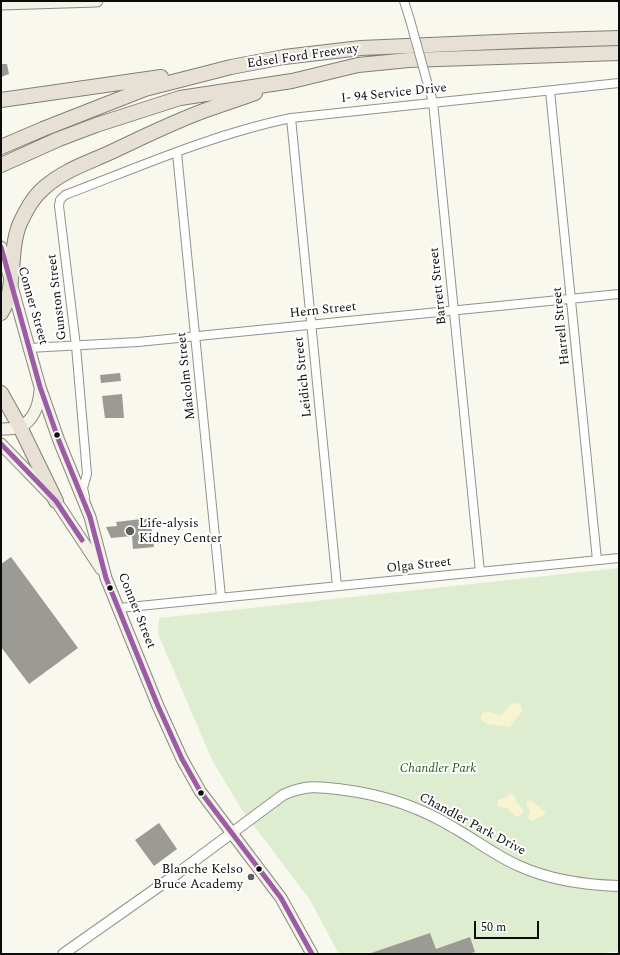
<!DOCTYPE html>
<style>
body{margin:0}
#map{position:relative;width:620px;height:955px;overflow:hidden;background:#f9f8ee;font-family:Spectral,serif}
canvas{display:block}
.frame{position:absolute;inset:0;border:2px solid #0b0b0b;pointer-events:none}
.scale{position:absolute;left:474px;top:921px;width:65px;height:18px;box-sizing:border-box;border:2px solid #0b0b0b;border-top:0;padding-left:5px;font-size:12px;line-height:14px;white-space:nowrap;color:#0b0b0b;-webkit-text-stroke:3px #fff;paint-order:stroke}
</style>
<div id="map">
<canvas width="620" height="955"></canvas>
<div class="frame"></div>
<div class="scale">50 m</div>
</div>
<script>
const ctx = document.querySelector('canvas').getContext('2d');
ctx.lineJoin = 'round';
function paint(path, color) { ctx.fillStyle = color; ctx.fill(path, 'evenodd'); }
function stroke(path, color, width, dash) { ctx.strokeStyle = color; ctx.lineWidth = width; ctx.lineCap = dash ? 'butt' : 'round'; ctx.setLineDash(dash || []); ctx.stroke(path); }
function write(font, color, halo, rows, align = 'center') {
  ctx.font = font + ' Spectral,serif'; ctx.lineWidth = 4; ctx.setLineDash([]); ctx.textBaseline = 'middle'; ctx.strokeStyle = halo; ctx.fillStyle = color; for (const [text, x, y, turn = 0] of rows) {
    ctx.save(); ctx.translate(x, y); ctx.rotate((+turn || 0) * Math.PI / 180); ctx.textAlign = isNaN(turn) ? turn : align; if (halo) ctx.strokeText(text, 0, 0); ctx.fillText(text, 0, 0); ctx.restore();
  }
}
paint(new Path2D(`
 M 619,568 L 619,951 L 594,954 L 339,954 L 310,900 L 242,810 L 212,760 L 158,634 L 159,618 Z`), '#deedd0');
paint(new Path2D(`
 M 514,703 L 520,704 L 522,709 L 521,713 L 510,727 L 487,724 L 481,720 L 481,716 L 483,713 L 488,712 L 500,715 C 507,712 507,705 514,703 Z
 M 511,793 L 515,796 L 517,803 L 523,809 L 523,813 L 520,816 L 515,816 L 507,808 L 500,807 L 497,805 L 498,800 L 505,798 Z
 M 531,800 L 546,812 L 543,816 L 539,817 L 533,821 L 529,819 L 528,816 L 530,811 L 526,805 L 527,801 Z`), '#f7f4d2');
paint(new Path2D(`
 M 1,64 L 7,64 L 9,74 L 1,77 Z
 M 120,373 L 121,381 L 101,383 L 100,375 Z
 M 122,394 L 124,418 L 105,418 L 102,396 Z
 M 150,518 L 154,547 L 133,549 L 132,536 L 111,538 L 106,527 L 117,526 L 116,522 Z
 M 11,557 L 78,648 L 29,684 L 1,647 L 1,564 Z
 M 159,823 L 177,849 L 154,866 L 135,840 Z
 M 430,933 L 436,949 L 470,937 L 475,952 L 469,954 L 371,954 L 371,953 Z`), '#9c9a95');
const minor = new Path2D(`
 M 404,1 L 410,20
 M 428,85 L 433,102 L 480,572
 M 550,91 L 597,560
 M 291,118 L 337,586
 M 177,153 L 221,597
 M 29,348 L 138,342 L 619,294
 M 85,497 L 83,488 L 87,474 L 76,346 L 59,206 L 60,200 L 65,195 C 139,167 213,134 291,118 L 619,83
 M 119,608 L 619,558`);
const tertiary = new Path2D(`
 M 63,954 L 178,873 L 283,795 C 307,784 321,787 345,790 C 384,795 422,808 456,829 C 477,841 496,856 519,866 C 550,880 585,885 619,886`);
const secondary = new Path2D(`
 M 1,4 L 97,1
 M 1,247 L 40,387 L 59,441 L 90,517 L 106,578 L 158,706 L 182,759 L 200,791 L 281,898 L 312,954
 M 1,429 C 7,429 14,429 20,427 C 34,420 39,404 40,390
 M 1,444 L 56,501 L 101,569`);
const motorway = new Path2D(`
 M 1,100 L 161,77
 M 1,147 L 43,129 L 145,89 L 231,67 L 284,57 L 361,48 L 520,41 L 619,38
 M 1,165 L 59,139 L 96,125 L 180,98 L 292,81 L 358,65 L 409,60 L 619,53
 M 1,313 C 18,288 7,247 22,219 C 28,207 34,196 45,187 C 63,171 87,163 109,153 C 141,138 173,122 206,110 C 223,104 239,99 255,93
 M 1,393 L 20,427 L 56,501`);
stroke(minor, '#92928d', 10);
stroke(tertiary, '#92928d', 12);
stroke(secondary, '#898884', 13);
stroke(motorway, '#7f7f7a', 16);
stroke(minor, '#fefefc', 8);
stroke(tertiary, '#fefefc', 10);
stroke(secondary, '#f3f3e8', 11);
stroke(motorway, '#e7e0d4', 14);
const minorBridge = new Path2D(`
 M 410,20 L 428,85`);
stroke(minorBridge, '#92928d', 10, []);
stroke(minorBridge, '#fefefc', 8);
stroke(new Path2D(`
 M 1,247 L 40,387 L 59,441 L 90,517 L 106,578 L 158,706 L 182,759 L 200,791 L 281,898 L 312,954
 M 1,444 L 56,501 L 82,540`), '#9b5ba5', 5);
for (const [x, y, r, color] of [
 [57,435,3.5,"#0b0b0b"],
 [130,531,5,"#5e5e5a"],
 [110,588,3.5,"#0b0b0b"],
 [201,793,3.5,"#0b0b0b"],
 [259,869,3.5,"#0b0b0b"],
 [251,877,4,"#5e5e5a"]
]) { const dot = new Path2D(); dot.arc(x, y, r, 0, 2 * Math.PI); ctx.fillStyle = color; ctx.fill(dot); stroke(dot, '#fff', 1.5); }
write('13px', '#0b0b0b', '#fff', [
 ["Edsel Ford Freeway",303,57,-8],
 ["I- 94 Service Drive",394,94,-6],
 ["Barrett Street",439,286,-96],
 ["Gunston Street",58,297,-97],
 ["Conner Street",32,306,74],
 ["Hern Street",323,311,-6],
 ["Harrell Street",562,326,-96],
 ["Malcolm Street",187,376,-96],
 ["Leidich Street",304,377,-96],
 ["Olga Street",419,566,-6],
 ["Conner Street",136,611,68],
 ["Chandler Park Drive",472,825,28]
]);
write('13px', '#0b0b0b', '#fff', [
 ["Life-alysis",139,524],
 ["Kidney Center",139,539],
 ["Blanche Kelso",243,870,"right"],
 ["Bruce Academy",243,885,"right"]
], 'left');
write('italic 13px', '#255c21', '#fff', [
 ["Chandler Park",438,769]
]);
</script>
